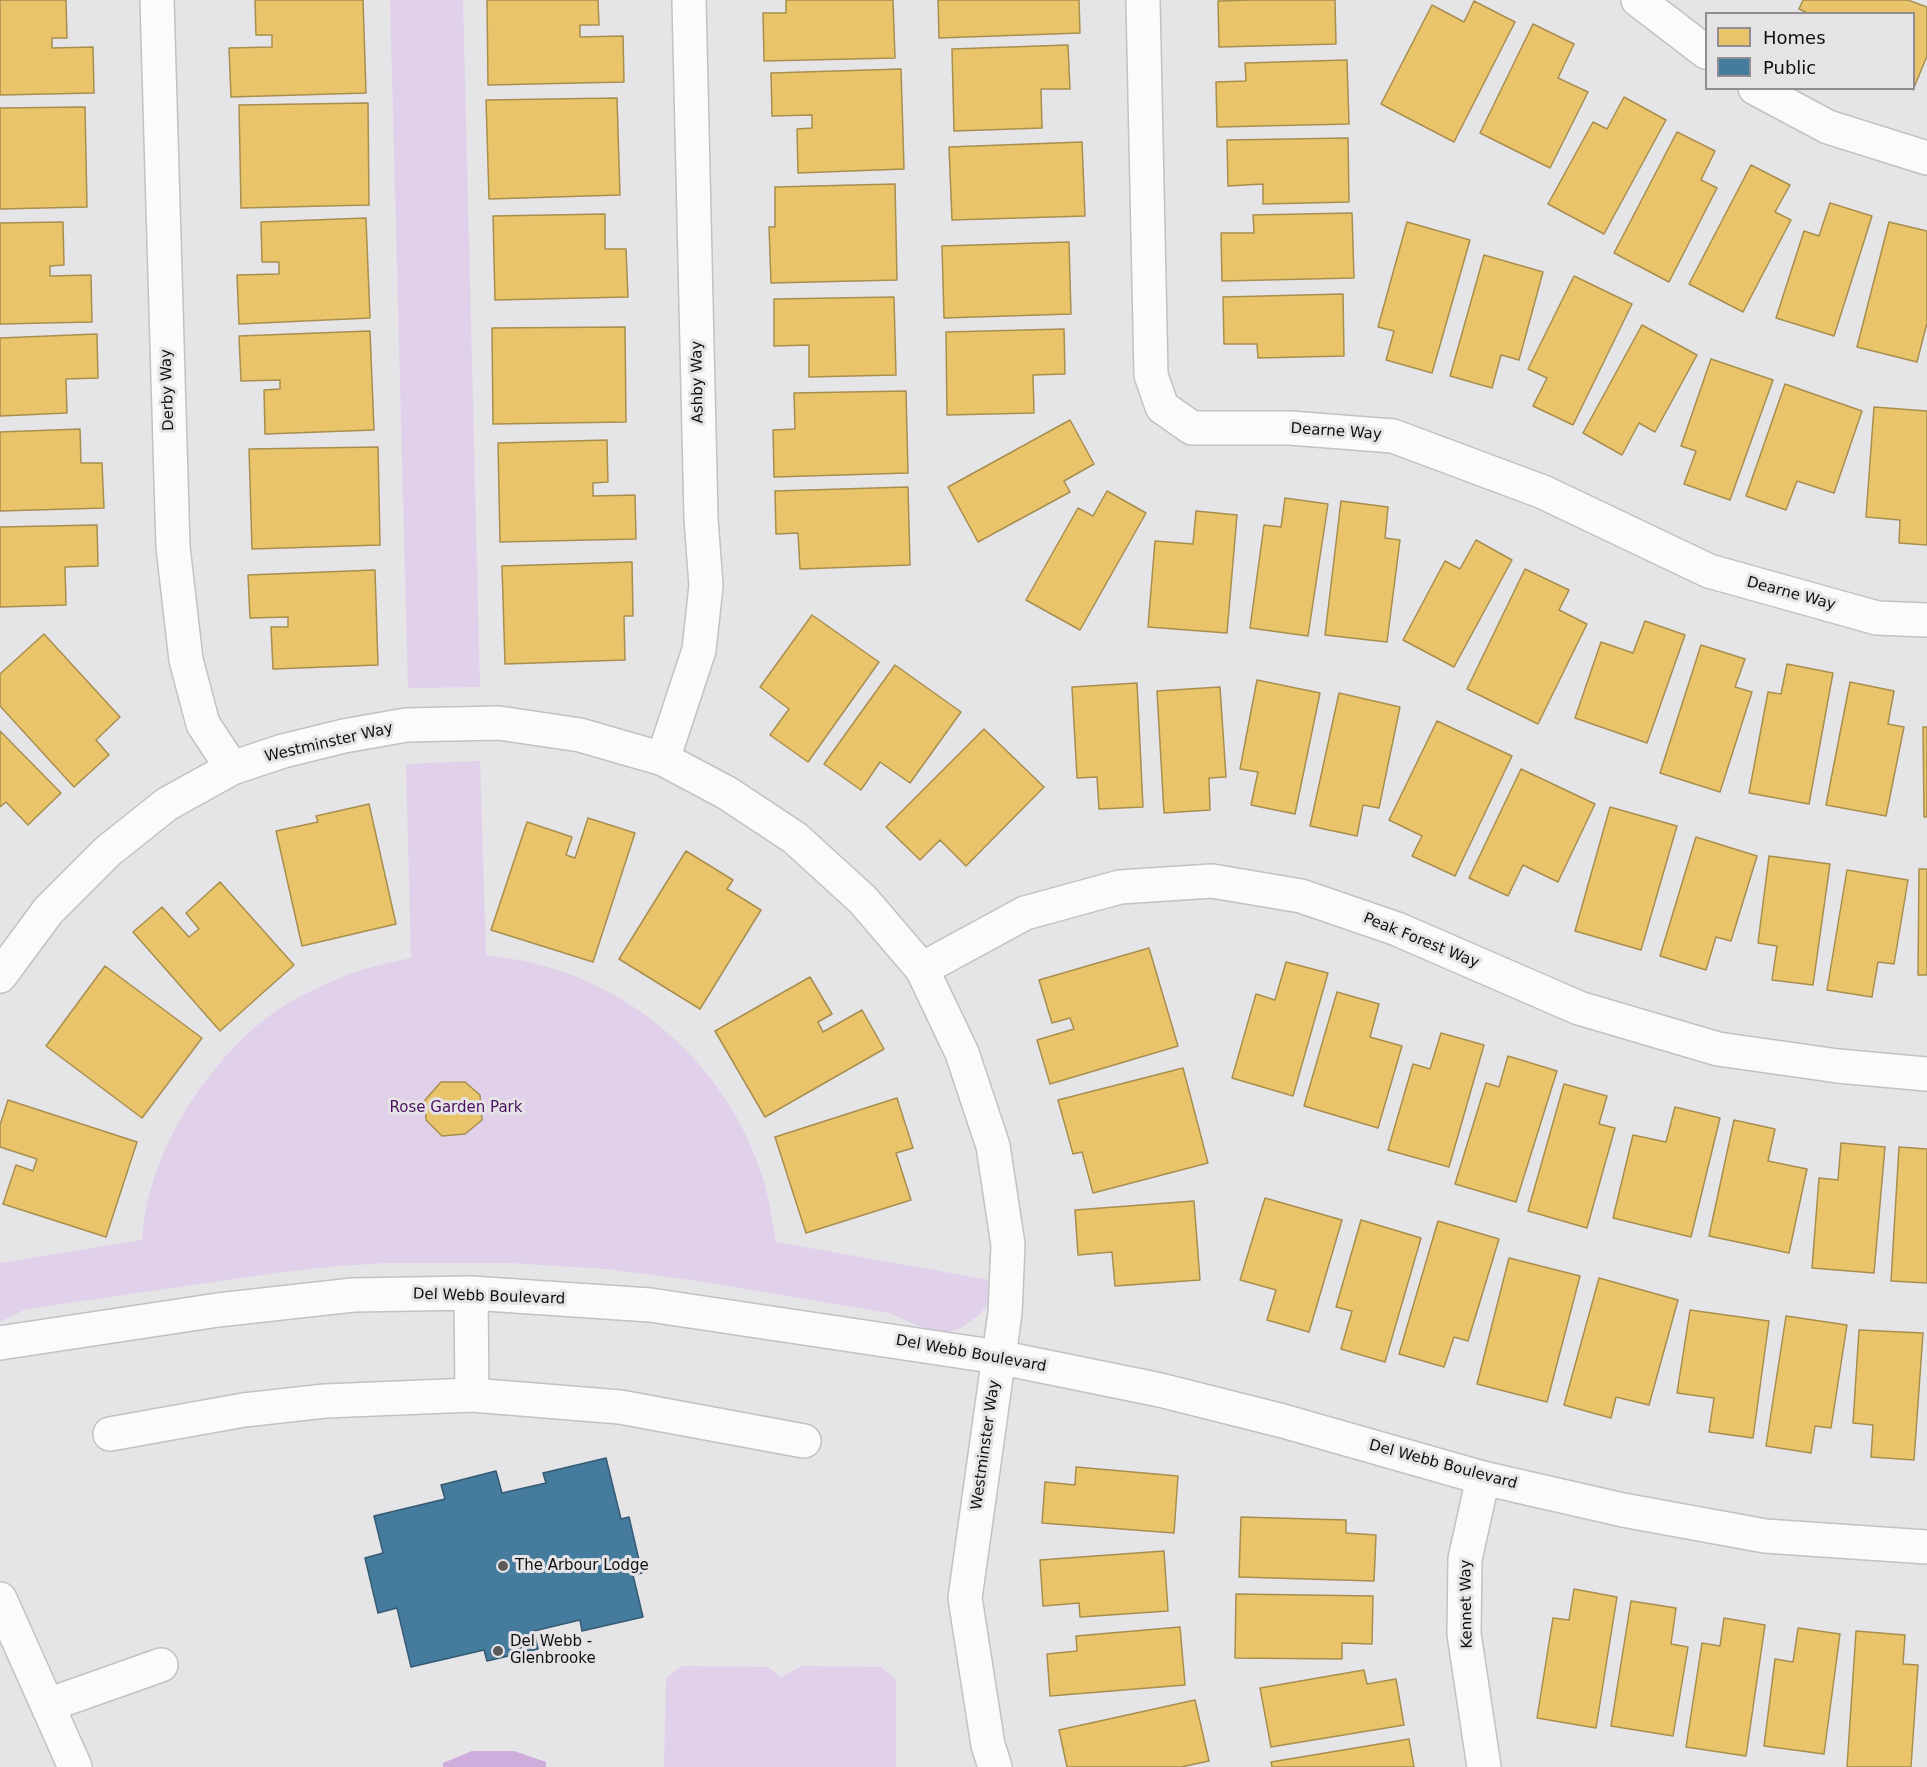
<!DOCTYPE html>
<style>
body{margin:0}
#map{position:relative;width:1927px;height:1767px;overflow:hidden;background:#e5e4e6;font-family:"DejaVu Sans",sans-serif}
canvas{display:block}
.legend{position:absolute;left:1705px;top:12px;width:210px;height:78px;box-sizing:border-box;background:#e6e3e7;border:2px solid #908e91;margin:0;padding:8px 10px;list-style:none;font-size:18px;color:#100f10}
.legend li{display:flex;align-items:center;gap:12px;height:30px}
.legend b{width:30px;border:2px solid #908e91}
</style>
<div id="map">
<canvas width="1927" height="1767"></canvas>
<ul class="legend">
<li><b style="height:16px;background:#e9c46a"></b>Homes</li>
<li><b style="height:16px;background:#457b9d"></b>Public</li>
</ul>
</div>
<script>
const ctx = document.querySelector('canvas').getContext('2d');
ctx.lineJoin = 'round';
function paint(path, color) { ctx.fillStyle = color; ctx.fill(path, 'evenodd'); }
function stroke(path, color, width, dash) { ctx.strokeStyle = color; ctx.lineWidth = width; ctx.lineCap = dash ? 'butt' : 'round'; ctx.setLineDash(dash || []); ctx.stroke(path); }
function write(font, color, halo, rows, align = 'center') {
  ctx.font = font + ' "DejaVu Sans",sans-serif'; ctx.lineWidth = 6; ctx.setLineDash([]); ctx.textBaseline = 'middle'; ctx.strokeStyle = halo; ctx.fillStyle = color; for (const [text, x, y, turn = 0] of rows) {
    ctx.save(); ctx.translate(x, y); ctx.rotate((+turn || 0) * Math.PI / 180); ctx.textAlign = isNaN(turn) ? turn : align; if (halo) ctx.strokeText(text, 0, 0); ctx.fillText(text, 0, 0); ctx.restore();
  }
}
paint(new Path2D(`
 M 390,0 L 463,0 L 480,687 L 408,688 Z
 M 480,761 L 486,955 C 505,958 523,960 540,965 C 644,992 729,1073 762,1175 C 769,1197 772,1219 776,1242 L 990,1280 L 988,1303 L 981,1313 L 960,1329 L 947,1332 L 933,1332 L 889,1313 L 692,1280 L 606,1269 L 510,1263 L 387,1263 L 337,1266 L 276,1273 L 26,1309 L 0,1322 L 0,1263 L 142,1240 C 143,1228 144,1216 147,1204 C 162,1137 203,1074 254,1028 C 280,1005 313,989 345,976 C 366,967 389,963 411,958 L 406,764 Z
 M 682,1666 L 768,1667 L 781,1677 L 802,1666 L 881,1667 L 896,1680 L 896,1767 L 664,1767 L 666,1678 Z`), '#e1d0e9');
paint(new Path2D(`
 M 472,1751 L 514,1751 L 546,1762 L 546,1767 L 443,1767 L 443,1763 Z`), '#ceaddc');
const homes = new Path2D(`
 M 0,0 L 66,0 L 67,38 L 52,38 L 52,48 L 93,47 L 94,93 L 0,95 Z
 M 255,0 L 363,0 L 366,93 L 231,97 L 229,48 L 272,47 L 272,35 L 256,35 Z
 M 487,0 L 598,0 L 599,25 L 580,25 L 580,37 L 623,36 L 624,82 L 488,85 Z
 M 786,0 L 893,0 L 895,58 L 764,61 L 763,13 L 786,13 Z
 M 938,0 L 1079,0 L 1080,33 L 939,38 Z
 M 1250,0 L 1335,0 L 1336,44 L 1219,47 L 1218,1 Z
 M 1803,0 L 1908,0 L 1927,7 L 1927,56 L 1913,90 L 1910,88 L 1914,88 L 1914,14 L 1810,14 L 1799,9 Z
 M 1474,1 L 1515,22 L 1454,142 L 1381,104 L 1432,5 L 1464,22 Z
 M 1533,24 L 1574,44 L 1558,78 L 1588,92 L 1550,168 L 1480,133 Z
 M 1068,45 L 1070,89 L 1041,89 L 1042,128 L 954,131 L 952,49 Z
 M 1347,60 L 1349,124 L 1217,127 L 1216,82 L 1246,81 L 1245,63 Z
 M 901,69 L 904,169 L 798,173 L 797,129 L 812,128 L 812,115 L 772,116 L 771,73 Z
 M 1624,97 L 1666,120 L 1604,234 L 1548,204 L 1593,122 L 1607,129 Z
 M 617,98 L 620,195 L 489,199 L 486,100 Z
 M 368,103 L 369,205 L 241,208 L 239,105 Z
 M 85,107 L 87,207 L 0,209 L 0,108 Z
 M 1677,132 L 1715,151 L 1701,180 L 1717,188 L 1669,282 L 1614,253 Z
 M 1348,138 L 1349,202 L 1263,204 L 1263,184 L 1228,186 L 1227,140 Z
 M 1082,142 L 1085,216 L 952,220 L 949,147 Z
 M 1751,165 L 1790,185 L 1775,212 L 1791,220 L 1743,312 L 1689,284 Z
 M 895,184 L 897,280 L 771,283 L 769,227 L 775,227 L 775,187 Z
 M 1830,203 L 1872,216 L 1834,336 L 1776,318 L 1804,231 L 1819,236 Z
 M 1352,213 L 1354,278 L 1222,281 L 1221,233 L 1254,233 L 1253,215 Z
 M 605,214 L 605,249 L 626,249 L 628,297 L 495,300 L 493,216 Z
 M 366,218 L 370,318 L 239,324 L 237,275 L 279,274 L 279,262 L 262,262 L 261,222 Z
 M 63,222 L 64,265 L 50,266 L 50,276 L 91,275 L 92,322 L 0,324 L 0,223 Z
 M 1407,222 L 1470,240 L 1432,373 L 1386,360 L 1394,331 L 1378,327 Z
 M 1889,222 L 1927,231 L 1927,323 L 1917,362 L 1857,347 Z
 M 1069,242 L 1071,314 L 944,318 L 942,246 Z
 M 1484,255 L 1543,272 L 1519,360 L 1501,355 L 1492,388 L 1450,376 Z
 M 1574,276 L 1632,304 L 1573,425 L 1533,406 L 1547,378 L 1528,369 Z
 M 1343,294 L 1344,356 L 1258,358 L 1257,344 L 1224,344 L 1223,297 Z
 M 894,297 L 896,375 L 809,377 L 809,345 L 774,346 L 774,299 Z
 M 1642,325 L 1697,355 L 1655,432 L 1639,423 L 1622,455 L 1583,433 Z
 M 625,327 L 626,422 L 493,424 L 492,328 Z
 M 1064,329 L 1065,374 L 1033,375 L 1034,413 L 947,415 L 946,332 Z
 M 370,331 L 374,430 L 265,434 L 264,390 L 280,389 L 280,380 L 241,381 L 239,336 Z
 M 97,334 L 98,378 L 66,379 L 67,413 L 0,416 L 0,338 Z
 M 1711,359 L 1773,380 L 1730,500 L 1684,484 L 1696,451 L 1681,446 Z
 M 1785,384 L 1862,411 L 1834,493 L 1797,481 L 1786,510 L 1746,496 Z
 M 906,391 L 908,473 L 774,477 L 773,430 L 795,429 L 794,393 Z
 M 1874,407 L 1927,411 L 1927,545 L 1899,543 L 1900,520 L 1866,517 Z
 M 1070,420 L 1094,464 L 1064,481 L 1070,492 L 978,542 L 948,487 Z
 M 80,429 L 81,463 L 102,463 L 104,508 L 0,511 L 0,432 Z
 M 607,440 L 608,482 L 593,483 L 593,496 L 635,495 L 636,539 L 500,542 L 498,443 Z
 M 378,447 L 380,545 L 252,549 L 249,449 Z
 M 908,487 L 910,565 L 800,569 L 798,533 L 776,534 L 775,491 Z
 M 1107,491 L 1146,513 L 1080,630 L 1026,600 L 1078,508 L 1093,516 Z
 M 1285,498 L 1328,504 L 1308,636 L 1250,628 L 1264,525 L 1281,527 Z
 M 1341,501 L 1388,507 L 1385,538 L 1400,540 L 1387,642 L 1325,635 Z
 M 1196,511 L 1237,515 L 1227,633 L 1148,627 L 1155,541 L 1193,544 Z
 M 97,525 L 98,566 L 65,567 L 66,605 L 0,607 L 0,527 Z
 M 1476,540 L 1512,560 L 1454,667 L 1403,640 L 1445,561 L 1460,569 Z
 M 632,562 L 633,616 L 624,616 L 625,660 L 505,664 L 502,566 Z
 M 1525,569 L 1569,590 L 1559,610 L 1587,624 L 1538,724 L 1467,689 Z
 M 375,570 L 378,665 L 273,669 L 271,627 L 288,627 L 288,617 L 250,618 L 248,575 Z
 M 812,615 L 879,662 L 808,762 L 770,735 L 789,709 L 760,687 Z
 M 1645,621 L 1685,635 L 1647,743 L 1575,718 L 1601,642 L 1633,653 Z
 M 44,634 L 120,717 L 96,740 L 109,755 L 74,787 L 0,706 L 0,674 Z
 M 1701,645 L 1745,659 L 1735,687 L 1752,692 L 1720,792 L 1660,773 Z
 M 1787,664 L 1833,673 L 1809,804 L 1749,793 L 1768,692 L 1781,694 Z
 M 895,665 L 961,712 L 910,783 L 880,762 L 861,790 L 824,764 Z
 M 1257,680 L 1320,693 L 1295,814 L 1251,805 L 1258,772 L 1240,769 Z
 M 1850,682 L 1894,691 L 1888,724 L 1904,727 L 1886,816 L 1826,805 Z
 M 1137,683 L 1143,807 L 1099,809 L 1097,777 L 1077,778 L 1072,687 Z
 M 1220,687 L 1226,777 L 1209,778 L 1210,810 L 1164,813 L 1157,691 Z
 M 1339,693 L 1400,707 L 1379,808 L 1363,805 L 1357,836 L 1310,826 Z
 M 1437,721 L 1512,756 L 1455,876 L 1412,856 L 1422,836 L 1389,820 Z
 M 1923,727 L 1927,727 L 1927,817 L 1924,817 Z
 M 984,729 L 1044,787 L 966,866 L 940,840 L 920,860 L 886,827 Z
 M 0,731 L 61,793 L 28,825 L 6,802 L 0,807 Z
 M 1521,769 L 1595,804 L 1558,882 L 1523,865 L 1508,896 L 1469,878 Z
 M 369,804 L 396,924 L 302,946 L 276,831 L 318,822 L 316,816 Z
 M 1610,807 L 1677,826 L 1641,950 L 1575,931 Z
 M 588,818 L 635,833 L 593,962 L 491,930 L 527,822 L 572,837 L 566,855 L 575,858 Z
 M 1696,837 L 1757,856 L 1731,941 L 1716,937 L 1706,970 L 1660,956 Z
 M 686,851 L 733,880 L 727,889 L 761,910 L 700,1009 L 619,959 Z
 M 1769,856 L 1830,864 L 1813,985 L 1772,980 L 1777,946 L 1758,943 Z
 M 1919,869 L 1927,869 L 1927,975 L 1918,975 Z
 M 1847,870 L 1908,880 L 1894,964 L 1878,962 L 1872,997 L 1827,990 Z
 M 220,882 L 294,965 L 220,1031 L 133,932 L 162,907 L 189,937 L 199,929 L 186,913 Z
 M 1149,948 L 1178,1046 L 1050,1084 L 1037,1040 L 1074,1029 L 1070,1018 L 1052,1023 L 1039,980 Z
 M 1286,962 L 1328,973 L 1293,1096 L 1232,1078 L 1256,994 L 1275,1000 Z
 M 105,966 L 202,1038 L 142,1118 L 46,1046 Z
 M 810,977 L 832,1014 L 818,1022 L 823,1032 L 862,1010 L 884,1049 L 765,1117 L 715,1031 Z
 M 1337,992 L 1379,1004 L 1370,1037 L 1402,1046 L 1378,1128 L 1304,1106 Z
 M 1441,1033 L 1484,1045 L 1449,1167 L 1388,1150 L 1413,1064 L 1430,1069 Z
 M 1508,1056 L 1557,1071 L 1516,1202 L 1455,1184 L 1486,1083 L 1499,1087 Z
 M 1183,1068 L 1208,1163 L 1093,1193 L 1082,1152 L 1073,1154 L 1058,1100 Z
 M 441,1082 L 465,1082 L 480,1095 L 482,1120 L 465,1134 L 442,1136 L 426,1120 L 425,1100 Z
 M 1564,1084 L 1607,1096 L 1599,1124 L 1615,1128 L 1587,1228 L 1528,1211 Z
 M 897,1098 L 913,1148 L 896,1153 L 911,1200 L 806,1233 L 775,1137 Z
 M 8,1100 L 137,1142 L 106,1237 L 3,1204 L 16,1165 L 33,1171 L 37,1159 L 0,1147 L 0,1125 Z
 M 1675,1107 L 1720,1118 L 1691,1237 L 1613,1218 L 1633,1135 L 1666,1142 Z
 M 1734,1120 L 1775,1129 L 1768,1161 L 1807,1169 L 1789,1253 L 1709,1236 Z
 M 1841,1143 L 1885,1147 L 1874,1273 L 1812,1268 L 1819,1178 L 1838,1180 Z
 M 1899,1147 L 1927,1149 L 1927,1283 L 1891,1281 Z
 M 1265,1198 L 1342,1220 L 1309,1332 L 1267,1320 L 1276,1290 L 1240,1280 Z
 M 1194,1201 L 1200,1280 L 1115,1286 L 1112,1252 L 1078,1255 L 1075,1210 Z
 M 1361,1220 L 1421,1238 L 1385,1362 L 1341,1349 L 1352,1311 L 1336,1307 Z
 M 1438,1221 L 1499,1239 L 1468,1341 L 1454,1337 L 1444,1367 L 1399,1354 Z
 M 1509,1258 L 1580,1276 L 1547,1402 L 1477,1384 Z
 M 1599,1278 L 1678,1300 L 1649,1405 L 1616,1397 L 1611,1418 L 1564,1405 Z
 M 1690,1310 L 1769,1321 L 1753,1438 L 1709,1432 L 1714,1398 L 1677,1393 Z
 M 1786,1316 L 1847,1325 L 1831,1428 L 1815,1426 L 1811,1453 L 1766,1446 Z
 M 1859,1330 L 1923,1333 L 1914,1460 L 1871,1457 L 1873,1425 L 1853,1423 Z
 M 1076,1467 L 1178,1476 L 1174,1533 L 1042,1523 L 1045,1482 L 1075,1485 Z
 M 1241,1517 L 1346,1520 L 1346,1533 L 1376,1535 L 1374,1581 L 1239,1577 Z
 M 1164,1551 L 1168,1611 L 1080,1617 L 1079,1603 L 1043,1606 L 1040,1560 Z
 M 1574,1589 L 1617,1597 L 1596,1728 L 1537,1718 L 1553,1618 L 1569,1620 Z
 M 1236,1594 L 1373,1596 L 1372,1644 L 1342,1643 L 1342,1659 L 1235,1658 Z
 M 1631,1601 L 1676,1608 L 1671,1644 L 1688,1647 L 1673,1736 L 1611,1726 Z
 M 1724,1618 L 1765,1625 L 1746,1756 L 1686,1747 L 1702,1643 L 1720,1646 Z
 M 1180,1627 L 1185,1685 L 1050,1696 L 1047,1654 L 1077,1651 L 1076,1636 Z
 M 1798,1628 L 1840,1634 L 1824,1754 L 1764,1746 L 1775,1659 L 1793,1662 Z
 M 1856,1631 L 1905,1635 L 1903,1664 L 1918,1665 L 1911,1767 L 1847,1767 Z
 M 1364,1670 L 1367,1684 L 1396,1679 L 1404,1725 L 1271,1747 L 1260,1688 Z
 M 1195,1700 L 1209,1761 L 1181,1767 L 1067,1767 L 1059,1730 Z
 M 1409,1739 L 1414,1767 L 1272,1767 L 1271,1762 Z`);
paint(homes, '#e9c46a');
stroke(homes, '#a88e4f', 1.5);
const public = new Path2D(`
 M 606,1458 L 621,1519 L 629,1517 L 642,1573 L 633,1575 L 643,1617 L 582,1631 L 580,1620 L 534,1631 L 538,1649 L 487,1661 L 484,1650 L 411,1667 L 397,1608 L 378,1613 L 365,1558 L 383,1553 L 374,1516 L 445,1499 L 441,1485 L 496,1471 L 502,1493 L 546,1483 L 543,1473 Z`);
paint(public, '#457b9d');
stroke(public, '#355b73', 1.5);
const minor = new Path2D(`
 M 157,0 L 173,547 L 186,660 L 203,724 L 232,768
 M 1143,0 L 1151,375 L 1162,407 L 1192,428 L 1290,428 L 1393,436 L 1543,492 L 1709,571 L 1877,618 L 1927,620
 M 1638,0 L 1706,52
 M 1755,88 L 1828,127 L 1927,158
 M 663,759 L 699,650 L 706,586 L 701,518 L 689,0
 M 922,969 L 1025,913 L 1120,887 L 1212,881 L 1301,896 L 1397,929 L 1579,1008 L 1718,1049 L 1838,1066 L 1927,1074
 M 0,976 L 48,911 L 108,851 L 167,804 L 232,768 L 283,751 L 344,736 L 406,725 L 499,723 L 580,735 L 663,759 L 727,793 L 795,838 L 863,900 L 922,969 L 962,1053 L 993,1146 L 1008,1245 L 1005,1313 L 965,1598 L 988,1745 L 995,1767
 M 471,1293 L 472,1395
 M 0,1343 L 218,1310 L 353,1295 L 471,1293 L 650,1305 L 998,1357 L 1160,1390 L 1283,1421 L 1483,1478 L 1623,1510 L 1765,1536 L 1927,1547
 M 110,1434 L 244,1410 L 325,1401 L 472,1395 L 620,1407 L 804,1441
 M 1483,1478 L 1465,1559 L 1464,1634 L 1484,1767
 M 0,1599 L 75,1767
 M 48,1705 L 161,1665`);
stroke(minor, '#c2c1c3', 36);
stroke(minor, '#fbfbfb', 33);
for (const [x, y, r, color] of [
 [503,1566,6,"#5b5a5b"],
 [498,1651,6,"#5b5a5b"]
]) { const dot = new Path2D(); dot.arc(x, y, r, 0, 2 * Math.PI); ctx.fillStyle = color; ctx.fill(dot); stroke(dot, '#e6e3e7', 2); }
write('15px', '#100f10', '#e6e3e7', [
 ["Ashby Way",698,382,-91],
 ["Derby Way",168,390,-92],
 ["Dearne Way",1336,432,4],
 ["Dearne Way",1791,594,15],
 ["Westminster Way",329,743,-13],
 ["Peak Forest Way",1421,941,22],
 ["Del Webb Boulevard",489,1297,2],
 ["Del Webb Boulevard",971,1354,10],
 ["Westminster Way",986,1445,-82],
 ["Del Webb Boulevard",1443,1465,15],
 ["Kennet Way",1467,1604,-91]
]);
write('15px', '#4c1160', '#e6e3e7', [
 ["Rose Garden Park",456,1108]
]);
write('15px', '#100f10', '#e6e3e7', [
 ["The Arbour Lodge",515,1566],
 ["Del Webb -",510,1642],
 ["Glenbrooke",510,1659]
], 'left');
</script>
